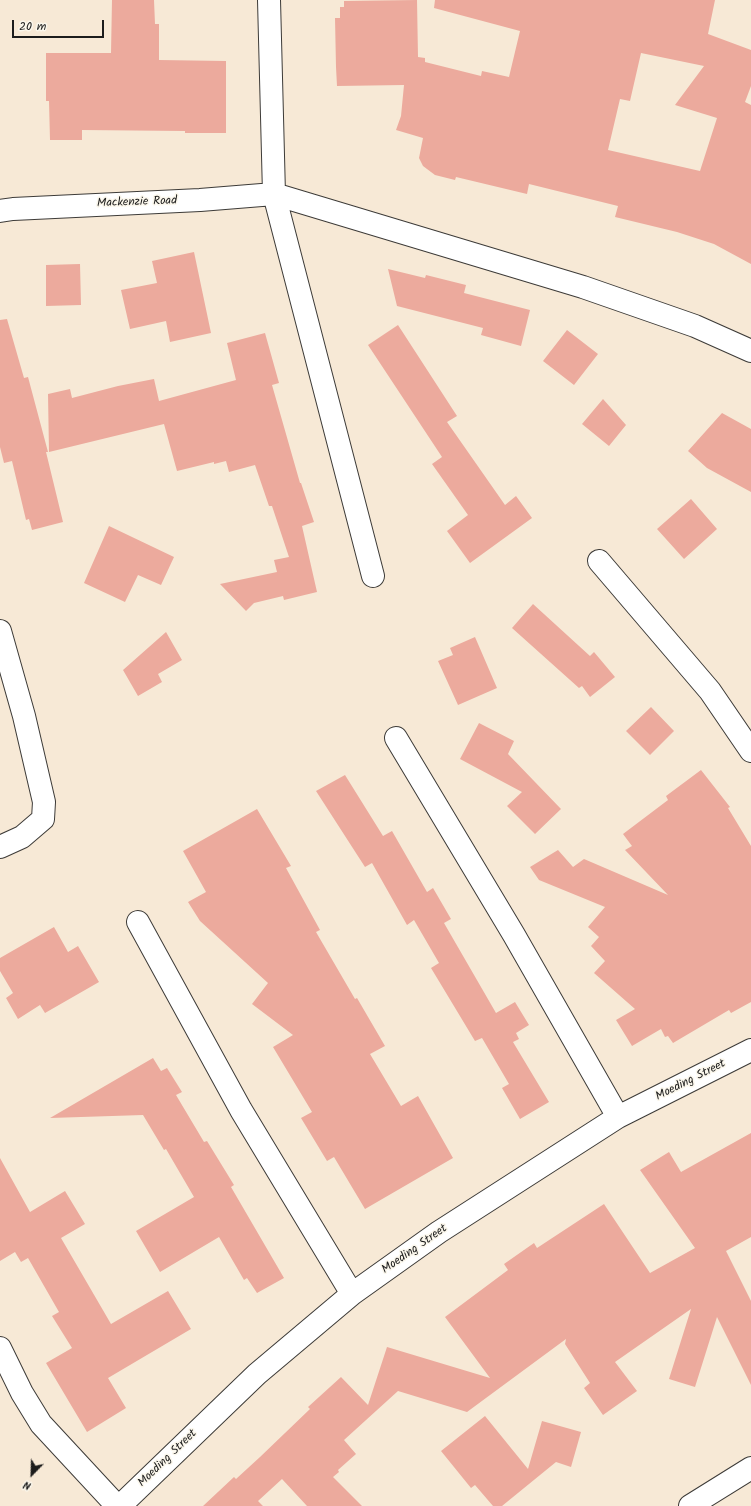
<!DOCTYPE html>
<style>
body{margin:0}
#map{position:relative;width:751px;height:1506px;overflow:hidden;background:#f7e9d6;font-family:Kalam,sans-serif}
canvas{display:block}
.north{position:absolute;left:12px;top:1454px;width:40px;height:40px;-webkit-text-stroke:3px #fbf7ec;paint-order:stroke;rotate:203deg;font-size:11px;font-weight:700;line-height:16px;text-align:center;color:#1c1c1c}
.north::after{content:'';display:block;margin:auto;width:14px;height:18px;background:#1c1c1c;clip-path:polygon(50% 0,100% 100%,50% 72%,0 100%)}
.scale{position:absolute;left:12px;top:20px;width:92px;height:18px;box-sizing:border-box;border:2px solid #1c1c1c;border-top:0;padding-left:5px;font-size:12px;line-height:14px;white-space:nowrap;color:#1c1c1c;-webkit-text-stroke:3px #fbf7ec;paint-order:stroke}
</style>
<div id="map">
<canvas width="751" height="1506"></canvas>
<div class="north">N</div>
<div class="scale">20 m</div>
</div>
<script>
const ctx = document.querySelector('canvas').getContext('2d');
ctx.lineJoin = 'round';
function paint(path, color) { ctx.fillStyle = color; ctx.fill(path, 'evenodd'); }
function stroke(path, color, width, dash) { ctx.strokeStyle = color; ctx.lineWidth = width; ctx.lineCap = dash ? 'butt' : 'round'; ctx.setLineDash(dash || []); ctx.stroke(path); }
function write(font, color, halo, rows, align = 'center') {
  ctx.font = font + ' Kalam,sans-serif'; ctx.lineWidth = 3; ctx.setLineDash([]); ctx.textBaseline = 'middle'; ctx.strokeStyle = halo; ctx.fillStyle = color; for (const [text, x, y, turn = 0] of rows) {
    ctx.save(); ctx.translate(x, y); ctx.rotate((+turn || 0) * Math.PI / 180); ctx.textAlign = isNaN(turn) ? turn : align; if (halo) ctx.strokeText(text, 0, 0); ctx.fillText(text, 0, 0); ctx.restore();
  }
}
paint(new Path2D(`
 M 112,0 L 154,0 L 155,24 L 159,24 L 159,60 L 226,61 L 226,133 L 185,133 L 185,131 L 82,130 L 82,140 L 50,140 L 49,101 L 46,101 L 46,53 L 111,53 Z
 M 417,0 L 418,57 L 425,58 L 425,62 L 481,76 L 482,71 L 509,77 L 520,31 L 434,8 L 435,0 L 715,0 L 708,34 L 751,50 L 751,86 L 745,102 L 751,105 L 751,264 L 714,244 L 677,232 L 615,217 L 618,206 L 529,184 L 527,194 L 456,177 L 455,180 L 435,175 L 423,166 L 419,158 L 423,138 L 396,130 L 401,116 L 404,85 L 337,86 L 336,67 L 335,18 L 340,18 L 340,7 L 344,7 L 344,1 ZM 641,53 L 704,66 L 675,105 L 717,118 L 700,171 L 608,150 L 620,99 L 630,101 Z
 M 194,252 L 211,333 L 170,342 L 166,321 L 130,329 L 121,290 L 157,283 L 152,261 Z
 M 80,264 L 81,305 L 46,306 L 46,265 Z
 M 388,269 L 425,278 L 426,275 L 466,285 L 464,293 L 530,310 L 521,346 L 481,335 L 483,328 L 397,306 Z
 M 7,319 L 24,378 L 28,377 L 48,452 L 46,452 L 63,522 L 32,530 L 29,519 L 26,520 L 12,461 L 4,463 L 0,447 L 0,320 Z
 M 398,325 L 457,416 L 447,422 L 505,505 L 516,496 L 532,518 L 470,563 L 447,531 L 468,515 L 432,464 L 442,457 L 368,345 Z
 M 567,330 L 598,354 L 574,385 L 543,361 Z
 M 265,333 L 279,383 L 272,385 L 300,483 L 301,483 L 314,522 L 302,526 L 317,592 L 284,600 L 283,596 L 254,603 L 246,611 L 220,584 L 277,572 L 274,560 L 289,557 L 272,506 L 269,506 L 255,465 L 229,472 L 226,461 L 214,464 L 214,462 L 177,471 L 164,424 L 49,452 L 48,394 L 70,389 L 72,398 L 118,386 L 154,379 L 159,401 L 236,380 L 227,343 Z
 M 603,399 L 626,425 L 609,446 L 582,424 Z
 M 722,413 L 751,429 L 751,492 L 707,468 L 688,451 Z
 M 691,499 L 717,529 L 684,559 L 657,529 Z
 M 109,526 L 174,557 L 161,585 L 138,575 L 125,602 L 84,583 Z
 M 533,604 L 590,656 L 594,652 L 615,677 L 590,697 L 582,686 L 579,688 L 512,628 Z
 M 166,632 L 182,660 L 158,674 L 162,682 L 138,696 L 123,670 Z
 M 475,637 L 497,688 L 458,705 L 438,661 L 453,655 L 450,648 Z
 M 651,707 L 674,731 L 650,755 L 626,731 Z
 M 479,723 L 514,741 L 508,754 L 561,809 L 535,834 L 507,806 L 522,792 L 460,759 Z
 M 701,770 L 730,807 L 728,808 L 751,846 L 751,1002 L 731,1013 L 729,1010 L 673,1043 L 668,1036 L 665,1037 L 661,1029 L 632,1046 L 616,1020 L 635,1009 L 594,973 L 605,961 L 591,946 L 599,937 L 588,927 L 605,907 L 539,880 L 530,867 L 558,850 L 573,867 L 584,859 L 668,895 L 625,850 L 632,846 L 623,834 L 668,800 L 666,796 Z
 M 345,775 L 383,836 L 392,831 L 427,892 L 433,888 L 451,919 L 444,923 L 496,1013 L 515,1002 L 529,1025 L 516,1033 L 519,1039 L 513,1042 L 549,1102 L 520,1119 L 502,1088 L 509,1084 L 482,1038 L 475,1041 L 431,968 L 439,963 L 414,920 L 407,925 L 372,863 L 365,867 L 316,791 Z
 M 257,809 L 291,866 L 286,868 L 320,930 L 316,932 L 355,999 L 357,998 L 385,1046 L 370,1054 L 401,1106 L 418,1096 L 453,1158 L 365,1209 L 334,1157 L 327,1161 L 301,1118 L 312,1112 L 273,1047 L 293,1035 L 252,1004 L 268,983 L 200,921 L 188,902 L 206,892 L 183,851 Z
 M 54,927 L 68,952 L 78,946 L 99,982 L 45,1013 L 40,1005 L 18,1019 L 6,998 L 13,993 L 0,971 L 0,958 Z
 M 153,1058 L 161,1071 L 167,1068 L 182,1092 L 176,1095 L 204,1142 L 207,1141 L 234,1185 L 231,1187 L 284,1278 L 257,1293 L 247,1278 L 244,1280 L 219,1237 L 160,1272 L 136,1231 L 194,1197 L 166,1149 L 164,1150 L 143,1115 L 50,1118 Z
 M 751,1133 L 751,1237 L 726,1251 L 751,1301 L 751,1385 L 717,1317 L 695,1387 L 669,1379 L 691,1309 L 615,1362 L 637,1391 L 603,1415 L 584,1388 L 590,1383 L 565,1344 L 566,1339 L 467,1412 L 398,1391 L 344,1440 L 356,1454 L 338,1470 L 339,1472 L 333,1477 L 362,1506 L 307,1506 L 282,1479 L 258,1501 L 263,1506 L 203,1506 L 234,1477 L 236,1479 L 260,1457 L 310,1409 L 308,1407 L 341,1377 L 368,1405 L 387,1347 L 490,1378 L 445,1317 L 508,1270 L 504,1264 L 534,1243 L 537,1248 L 604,1204 L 650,1273 L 695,1248 L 640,1170 L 669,1152 L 681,1172 Z
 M 0,1158 L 30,1212 L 65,1191 L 85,1224 L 61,1238 L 111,1324 L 168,1291 L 191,1329 L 108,1378 L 126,1408 L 87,1432 L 46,1363 L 72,1348 L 52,1316 L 59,1312 L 28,1258 L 21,1262 L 15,1252 L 0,1261 Z
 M 485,1416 L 528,1469 L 542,1421 L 581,1432 L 571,1467 L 556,1462 L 502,1506 L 493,1506 L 475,1485 L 471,1488 L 441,1451 Z`), '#ecaa9d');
const minor = new Path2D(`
 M 269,0 L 274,194 L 373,576
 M 0,211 L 13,209 L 200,200 L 274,194 L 583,287 L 695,326 L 751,351
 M 599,561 L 710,691 L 751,751
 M 0,631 L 24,716 L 44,802 L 43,819 L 22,837 L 0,847
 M 396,738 L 514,935 L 618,1117
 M 138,922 L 241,1110 L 352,1294
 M 0,1348 L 22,1393 L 41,1424 L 117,1506
 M 120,1506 L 257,1374 L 352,1294 L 439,1232 L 618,1117 L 751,1050
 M 690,1506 L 751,1468`);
stroke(minor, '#3d3b38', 24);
stroke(minor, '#fff', 22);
write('12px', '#1c1c1c', '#fbf7ec', [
 ["Mackenzie Road",137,203,-2],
 ["Moeding Street",691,1081,-27],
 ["Moeding Street",415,1250,-35],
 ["Moeding Street",168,1459,-44]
]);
</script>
